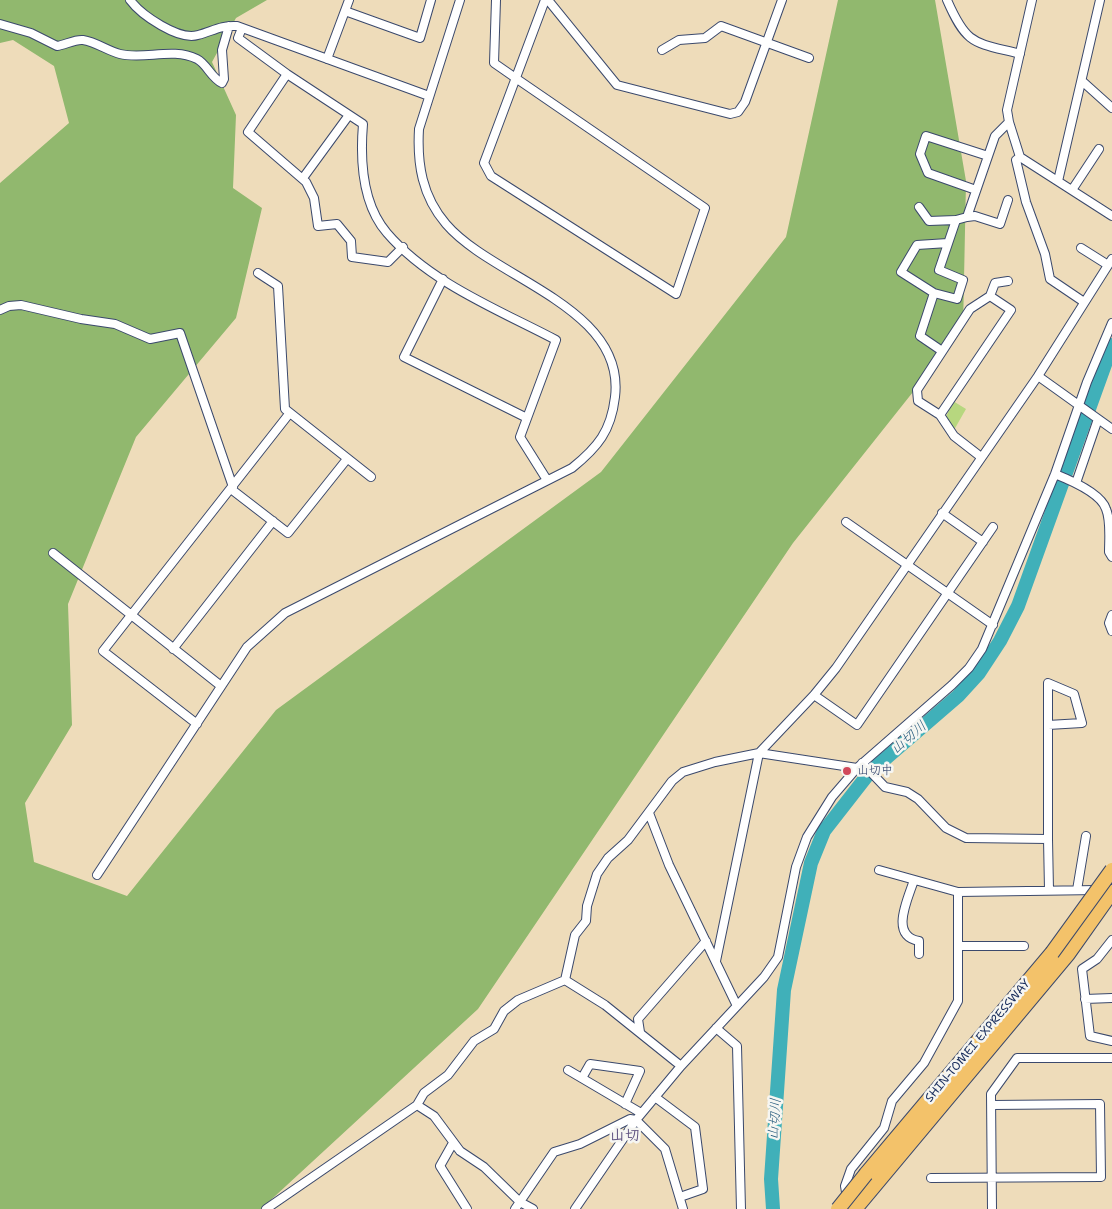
<!DOCTYPE html>
<meta charset="utf-8">
<style>
body{margin:0}
canvas{display:block;background:#eedcba}
</style>
<canvas width="1112" height="1209"></canvas>
<script>
const ctx = document.querySelector('canvas').getContext('2d');
ctx.lineJoin = 'round';
function paint(path, color) { ctx.fillStyle = color; ctx.fill(path, 'evenodd'); }
function stroke(path, color, width, dash) { ctx.strokeStyle = color; ctx.lineWidth = width; ctx.lineCap = dash ? 'butt' : 'round'; ctx.setLineDash(dash || []); ctx.stroke(path); }
function write(font, color, halo, rows, align = 'center') {
  ctx.font = font + ' "Shantell Sans","Klee One",sans-serif'; ctx.lineWidth = 5; ctx.setLineDash([]); ctx.textBaseline = 'middle'; ctx.strokeStyle = halo; ctx.fillStyle = color; for (const [text, x, y, turn = 0] of rows) {
    ctx.save(); ctx.translate(x, y); ctx.rotate((+turn || 0) * Math.PI / 180); ctx.textAlign = isNaN(turn) ? turn : align; if (halo) ctx.strokeText(text, 0, 0); ctx.fillText(text, 0, 0); ctx.restore();
  }
}
paint(new Path2D(`
 M 953,401 L 966,409 L 954,430 L 945,419 Z`), '#b7d77f');
paint(new Path2D(`
 M 0,0 L 267,0 L 236,18 L 212,62 L 236,115 L 233,188 L 262,208 L 236,318 L 136,437 L 68,604 L 72,725 L 25,803 L 34,862 L 127,896 L 276,710 L 601,472 L 786,237 L 838,0 L 935,0 L 966,181 L 963,329 L 793,543 L 478,1009 L 261,1209 L 0,1209 L 0,183 L 69,123 L 54,66 L 13,40 L 0,43 Z`), '#91b86e');
stroke(new Path2D(`
 M 773,1209 L 771,1179 L 784,990 L 811,863 L 824,831 L 870,772 L 958,696 L 979,673 L 1000,641 L 1018,606 L 1112,345`), '#40b0b9', 14);
const minor = new Path2D(`
 M 130,0 C 141,15 179,41 198,35 C 213,31 221,25 237,26 L 429,96
 M 496,0 L 494,63 L 517,79 L 705,208 L 676,294 L 491,176 L 484,163 L 545,0
 M 548,0 L 617,85 L 730,114 L 738,112 L 745,102 L 782,0
 M 947,0 C 967,46 974,42 1020,54
 M 1032,0 L 1007,110 L 1009,122 L 1020,157 L 1112,216
 M 345,11 L 420,38 L 431,0
 M 0,24 L 31,33 L 57,46 C 65,45 75,39 83,40 C 96,42 108,51 120,54 C 145,60 172,47 197,59 C 207,64 211,78 222,83 L 224,79 L 222,50 L 229,26
 M 242,28 L 238,38 L 287,74 L 363,124 C 360,160 362,204 387,233 C 430,283 499,310 556,340 L 520,437 L 547,480
 M 662,50 L 679,40 L 705,38 L 721,26 L 809,58
 M 327,59 L 349,0
 M 287,74 L 248,132 L 306,182 L 314,198 L 318,226 L 337,224 L 351,241 L 352,257 L 388,262 L 403,247
 M 1082,81 L 1112,108
 M 1020,157 L 1016,160 L 1026,202 L 1045,254 L 1050,279 L 1084,302
 M 303,178 L 349,115
 M 1058,181 L 1100,0
 M 976,190 L 928,173 L 920,154 L 926,136 L 988,156
 M 1072,190 L 1099,149
 M 919,207 L 929,221 L 956,220
 M 967,217 L 975,216 L 1000,224 L 1008,200
 M 1081,248 L 1108,265
 M 258,273 L 278,286 L 285,409 L 371,477
 M 443,279 L 404,357 L 527,418
 M 934,293 L 901,272 L 917,245 L 948,243
 M 990,296 L 995,283 L 1008,281
 M 0,310 L 9,306 L 21,305 L 81,319 L 115,324 L 150,339 L 180,333 L 233,487
 M 942,351 L 920,336 L 934,293 L 957,299 L 963,280 L 939,270 L 956,220 L 967,217 L 995,136 L 1009,122
 M 1038,376 L 1112,429
 M 940,415 L 1011,310 L 990,296 L 970,309 L 917,390 L 918,401 L 940,415 L 954,436 L 981,457
 M 1055,474 C 1070,480 1101,493 1106,509 C 1111,521 1109,539 1109,552 L 1112,557
 M 1076,483 L 1098,419
 M 231,489 L 288,533 L 347,459
 M 942,513 L 983,542
 M 846,522 L 993,625
 M 53,553 L 221,686
 M 1112,615 L 1109,623 L 1112,631
 M 173,649 L 273,521
 M 814,695 L 857,725 L 993,527
 M 197,724 L 103,651 L 289,414
 M 862,763 L 885,787 L 907,792 L 918,799 L 946,828 L 966,838 L 1048,839 L 1049,890
 M 649,813 L 669,865 L 737,1006
 M 1048,839 L 1048,683 L 1074,694 L 1082,723 L 1048,725
 M 879,870 L 958,892 L 1098,890
 M 97,875 L 247,647 L 285,613 L 572,468 C 598,447 611,431 615,397 C 626,307 493,279 446,224 C 422,196 417,164 419,129 L 460,0
 M 914,880 C 908,899 889,936 919,941 L 919,954
 M 1077,890 L 1086,836
 M 1112,940 L 1097,959 L 1082,969 L 1090,1036 L 1112,1041
 M 959,946 L 1024,946
 M 716,961 L 759,753 L 814,695 L 836,668 L 1038,376 L 1112,259
 M 565,980 L 575,935 L 586,921 L 587,906 L 597,874 L 608,858 L 628,840 L 672,781 L 683,772 L 715,762 L 759,753 L 857,768
 M 565,980 L 605,1005 L 681,1066
 M 1085,999 L 1112,998
 M 716,1028 L 737,1046 L 741,1209
 M 640,1032 L 638,1019 L 706,941
 M 568,1070 L 641,1113
 M 582,1078 L 590,1064 L 640,1071 L 625,1104
 M 655,1097 L 695,1127 L 703,1189 L 680,1197
 M 417,1105 L 434,1116 L 460,1151 L 484,1167 L 520,1202 L 533,1209
 M 453,1143 L 440,1166 L 467,1209
 M 931,1178 L 1101,1177 L 1100,1104 L 992,1105
 M 847,1198 L 845,1186 L 851,1169 L 884,1128 L 892,1101 L 924,1063 L 958,1001 L 958,892
 M 266,1209 L 417,1105 L 424,1093 L 448,1075 L 474,1041 L 494,1029 L 504,1011 L 518,1000 L 565,980
 M 515,1209 L 554,1152 L 580,1144 L 630,1119 L 636,1120 L 665,1149 L 683,1209
 M 575,1209 L 636,1120 L 681,1066 L 764,977 L 778,957 L 796,867 L 807,837 L 832,797 L 857,768 L 952,685 L 969,668 L 982,649 L 1055,474 L 1087,382 L 1112,323
 M 992,1209 L 991,1094 L 1017,1058 L 1112,1058`);
const motorway = new Path2D(`
 M 866,1174 L 1052,953
 M 855,1209 L 1068,954 L 1112,892`);
stroke(minor, '#3b496c', 10);
stroke(motorway, '#3b496c', 16);
stroke(minor, '#fff', 8);
stroke(motorway, '#f3c26a', 14);
const motorwayBridge = new Path2D(`
 M 1052,953 L 1112,870
 M 838,1209 L 866,1174`);
stroke(motorwayBridge, '#3b496c', 16, []);
stroke(motorwayBridge, '#f3c26a', 14);
for (const [x, y, r, color] of [
 [847,771,5,"#d1495b"]
]) { const dot = new Path2D(); dot.arc(x, y, r, 0, 2 * Math.PI); ctx.fillStyle = color; ctx.fill(dot); stroke(dot, '#f6f6f2', 2); }
write('12px', '#1b2f5e', '#f6f6f2', [
 ["山切中",857,771]
], 'left');
write('12px', '#1b2f5e', '#f6f6f2', [
 ["SHIN-TOMEI EXPRESSWAY",978,1041,-50]
]);
write('italic 14px', '#285c7e', '#f6f6f2', [
 ["山切川",909,738,-41],
 ["山切川",775,1119,-86]
]);
write('bold 15px', '#5e5281', '#f6f6f2', [
 ["山切",625,1136]
]);
</script>
